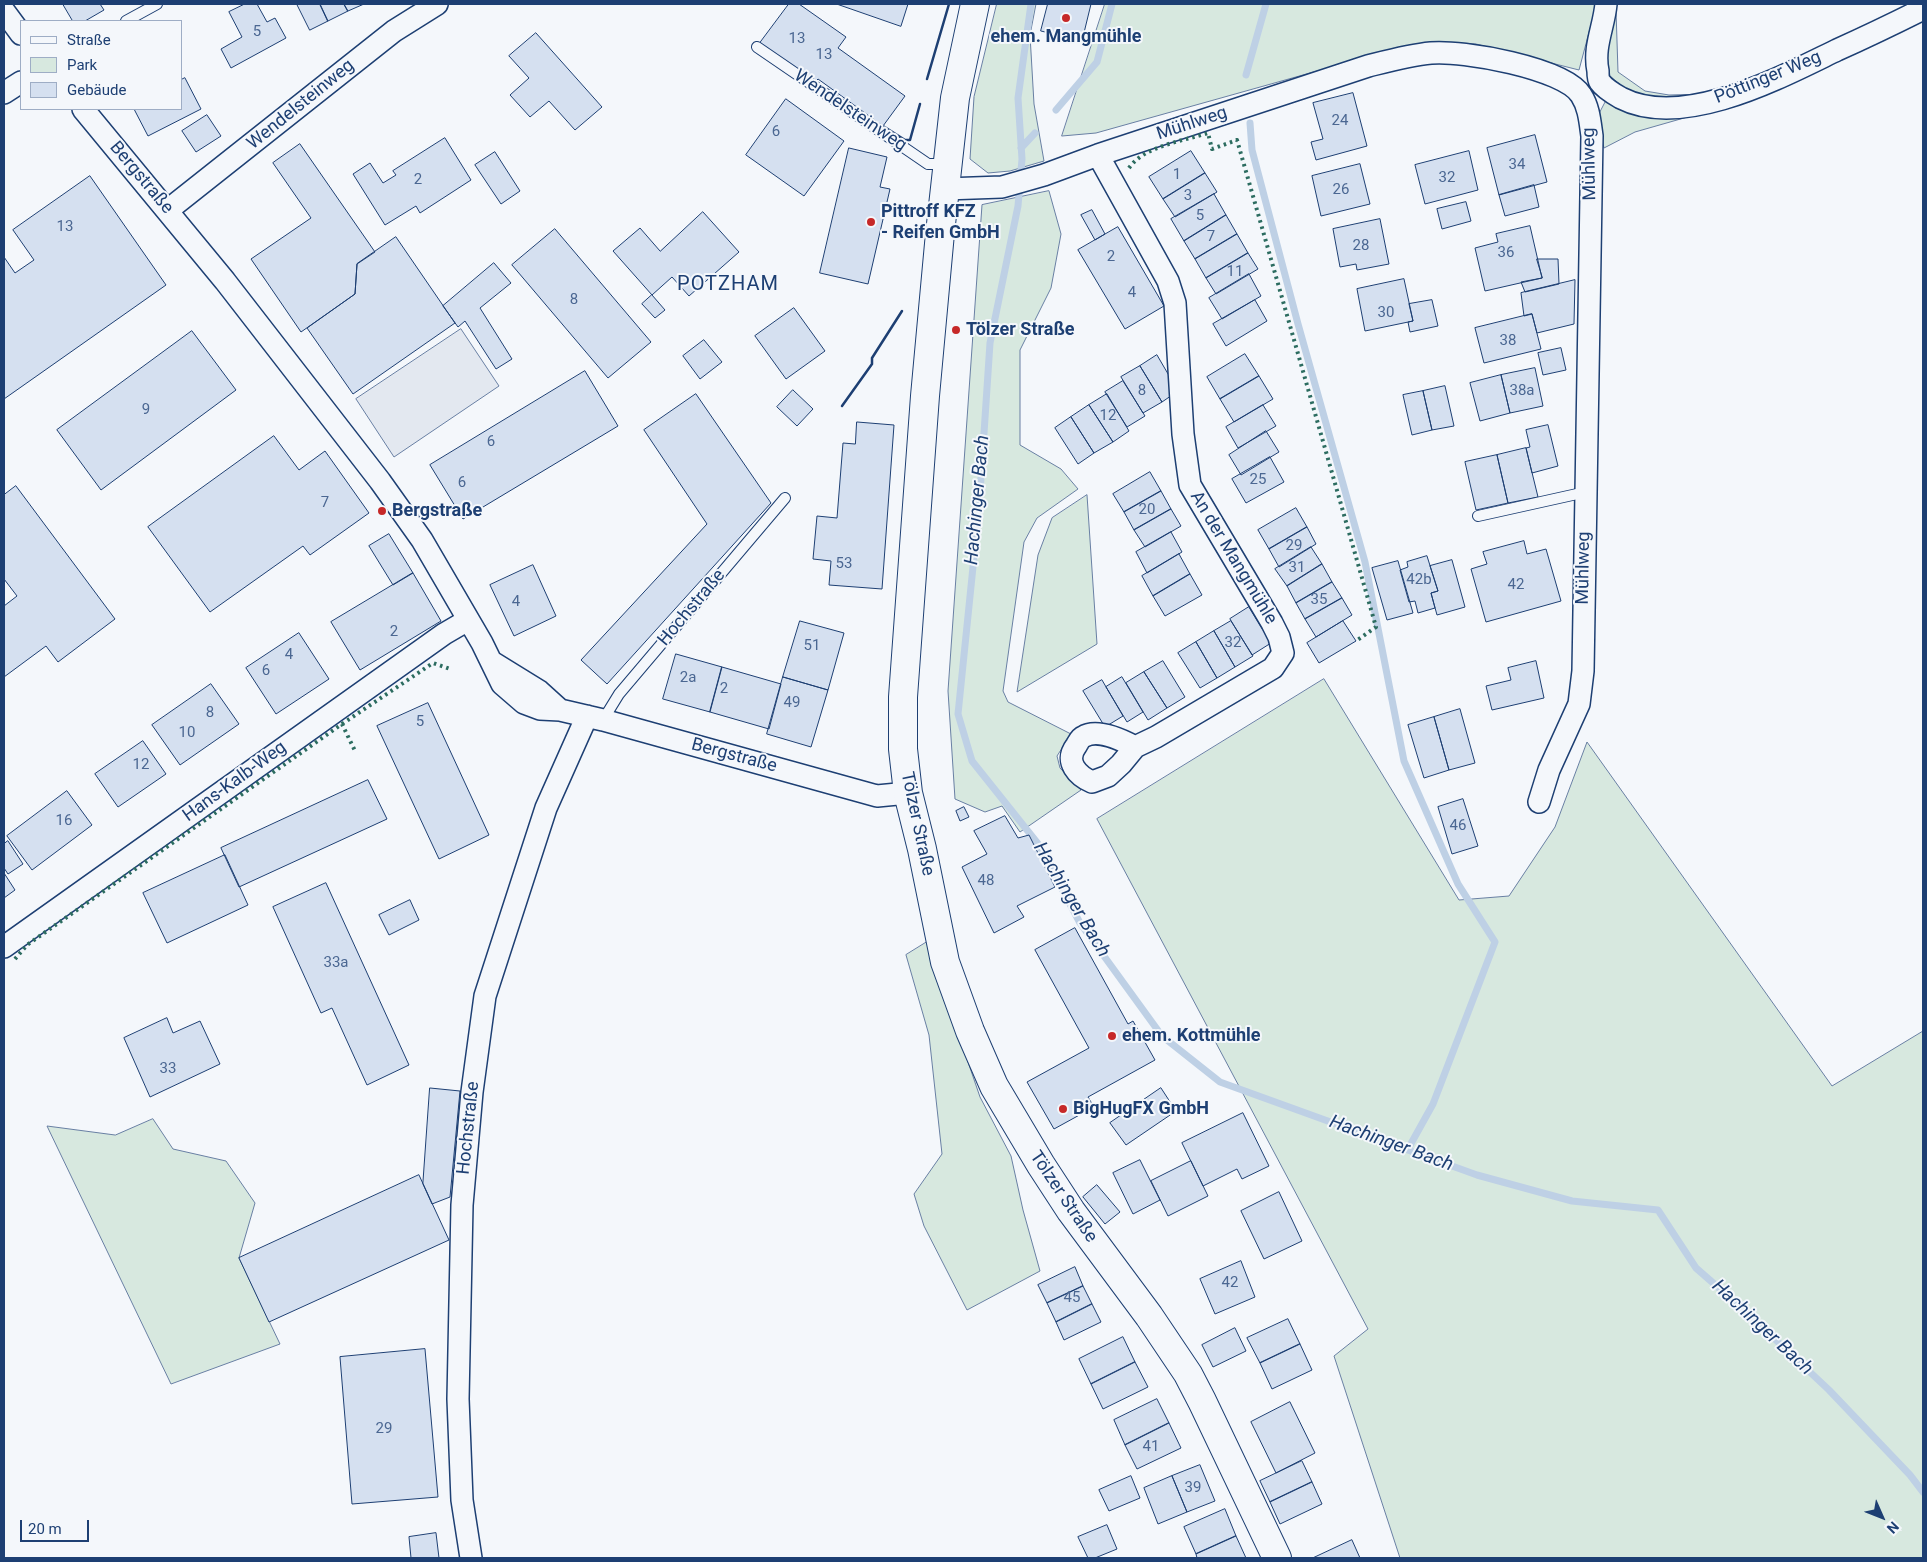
<!DOCTYPE html>
<meta charset="utf-8">
<style>
body{margin:0}
#map{position:relative;width:1927px;height:1562px;overflow:hidden;background:#f4f7fb;font-family:Roboto,sans-serif}
canvas{display:block}
.frame{position:absolute;inset:0;border:5px solid #1d3f73;pointer-events:none}
.legend{position:absolute;left:20px;top:20px;width:162px;height:90px;box-sizing:border-box;background:#f4f7fb;border:1px solid #9eadc5;margin:0;padding:6px 9px;list-style:none;font-size:15px;color:#1d3f73}
.legend li{display:flex;align-items:center;gap:10px;height:25px}
.legend b{width:25px;border:1px solid #9eadc5}
.north{position:absolute;left:1857px;top:1492px;width:50px;height:50px;-webkit-text-stroke:4px #f4f7fb;paint-order:stroke;rotate:134deg;font-size:14px;font-weight:700;line-height:20px;text-align:center;color:#1d3f73}
.north::after{content:'';display:block;margin:auto;width:18px;height:22px;background:#1d3f73;clip-path:polygon(50% 0,100% 100%,50% 72%,0 100%)}
.scale{position:absolute;left:20px;top:1520px;width:69px;height:22px;box-sizing:border-box;border:2px solid #1d3f73;border-top:0;padding-left:6px;font-size:15px;line-height:18px;white-space:nowrap;color:#1d3f73;-webkit-text-stroke:4px #f4f7fb;paint-order:stroke}
</style>
<div id="map">
<canvas width="1927" height="1562"></canvas>
<div class="frame"></div>
<ul class="legend">
<li><b style="height:6px;background:#f4f7fb"></b>Straße</li>
<li><b style="height:14px;background:#d7e8df"></b>Park</li>
<li><b style="height:14px;background:#d5e0f0"></b>Gebäude</li>
</ul>
<div class="north">N</div>
<div class="scale">20 m</div>
</div>
<script>
const ctx = document.querySelector('canvas').getContext('2d');
ctx.lineJoin = 'round';
function paint(path, color) { ctx.fillStyle = color; ctx.fill(path, 'evenodd'); }
function stroke(path, color, width, dash) { ctx.strokeStyle = color; ctx.lineWidth = width; ctx.lineCap = dash ? 'butt' : 'round'; ctx.setLineDash(dash || []); ctx.stroke(path); }
function write(font, color, halo, rows, align = 'center') {
  ctx.font = font + ' Roboto,sans-serif'; ctx.lineWidth = 4; ctx.setLineDash([]); ctx.textBaseline = 'middle'; ctx.strokeStyle = halo; ctx.fillStyle = color; for (const [text, x, y, turn = 0] of rows) {
    ctx.save(); ctx.translate(x, y); ctx.rotate((+turn || 0) * Math.PI / 180); ctx.textAlign = isNaN(turn) ? turn : align; if (halo) ctx.strokeText(text, 0, 0); ctx.fillText(text, 0, 0); ctx.restore();
  }
}
const green = new Path2D(`
 M 997,4 L 1036,4 L 1030,35 L 1034,104 L 1044,161 L 1010,171 L 988,173 L 970,159 L 974,97 Z
 M 1105,4 L 1596,4 L 1596,6 L 1579,70 L 1476,44 L 1435,42 L 1410,45 L 1096,133 L 1062,136 Z
 M 1616,10 L 1618,72 L 1645,91 L 1669,95 L 1708,94 C 1667,102 1640,106 1608,74 L 1607,42 Z
 M 1606,101 L 1691,116 L 1635,132 L 1604,148 L 1597,118 Z
 M 1049,191 L 1061,234 L 1051,288 L 1020,350 L 1020,445 L 1061,469 L 1078,489 L 1037,518 L 1024,542 L 1003,691 L 1008,702 L 1071,734 L 1057,756 L 1060,768 L 1081,790 L 1020,832 L 1002,806 L 985,812 L 955,799 L 948,691 L 982,205 Z
 M 1087,495 L 1097,644 L 1017,692 L 1038,555 L 1052,518 Z
 M 1324,679 L 1459,900 L 1509,896 L 1555,827 L 1587,742 L 1832,1086 L 1923,1031 L 1923,1558 L 1400,1558 L 1334,1356 L 1368,1329 L 1097,819 Z
 M 927,942 L 980,1097 L 1011,1156 L 1023,1210 L 1040,1271 L 967,1310 L 924,1226 L 914,1194 L 942,1154 L 929,1035 L 906,955 Z
 M 153,1119 L 173,1149 L 226,1161 L 255,1203 L 239,1258 L 280,1344 L 171,1384 L 47,1126 L 115,1135 Z`);
paint(green, '#d7e8df');
stroke(green, '#687fa3', 1);
const parking = new Path2D(`
 M 461,329 L 499,386 L 394,457 L 356,399 Z`);
paint(parking, '#e3e8f0');
stroke(parking, '#687fa3', 1);
stroke(new Path2D(`
 M 1031,4 L 1018,98 L 1022,159 L 1018,206 L 990,343 L 979,508 L 958,714 L 972,761 L 1039,845 L 1080,923 L 1162,1036 L 1220,1082 L 1477,1175 L 1572,1201 L 1658,1210 L 1696,1268 L 1744,1310 L 1829,1390 L 1910,1475 L 1923,1492
 M 1246,75 L 1266,4
 M 1056,110 L 1097,62 L 1112,4
 M 1250,123 L 1252,150 L 1298,324 L 1365,562 L 1404,761 L 1458,884 L 1495,942 L 1433,1104 L 1408,1149
 M 1021,148 L 1035,133`), '#bed0e5', 7);
const building = new Path2D(`
 M 63,4 L 100,4 L 104,10 L 85,21 L 73,21 Z
 M 245,4 L 257,4 L 267,22 L 275,18 L 286,38 L 231,68 L 221,49 L 242,37 L 229,12 Z
 M 297,4 L 320,4 L 328,21 L 310,30 Z
 M 320,4 L 344,4 L 348,11 L 328,21 Z
 M 344,4 L 364,4 L 348,11 Z
 M 789,4 L 799,4 L 846,37 L 838,48 L 905,96 L 883,126 L 818,79 L 815,82 L 760,43 Z
 M 837,4 L 908,4 L 901,26 Z
 M 1048,4 L 1091,4 L 1082,41 L 1041,31 Z
 M 536,33 L 602,107 L 575,130 L 549,101 L 530,117 L 510,95 L 529,78 L 509,56 Z
 M 185,78 L 201,109 L 148,136 L 134,109 L 181,109 L 181,80 Z
 M 1353,93 L 1367,146 L 1316,160 L 1311,142 L 1323,139 L 1313,103 Z
 M 786,99 L 844,141 L 804,196 L 746,155 Z
 M 207,115 L 221,136 L 196,152 L 182,131 Z
 M 1535,135 L 1547,182 L 1499,195 L 1487,148 Z
 M 445,138 L 471,180 L 420,213 L 416,206 L 385,225 L 353,174 L 370,163 L 383,183 L 396,175 L 393,171 Z
 M 300,144 L 375,252 L 357,264 L 355,294 L 301,332 L 251,259 L 311,218 L 273,163 Z
 M 849,148 L 887,157 L 880,187 L 890,189 L 868,284 L 820,273 Z
 M 1191,151 L 1205,173 L 1163,199 L 1149,177 Z
 M 1469,151 L 1478,190 L 1425,204 L 1415,165 Z
 M 495,152 L 520,191 L 501,204 L 475,165 Z
 M 1360,164 L 1370,204 L 1321,216 L 1312,176 Z
 M 1205,173 L 1217,192 L 1175,217 L 1163,199 Z
 M 90,176 L 166,285 L 4,399 L 4,257 L 15,273 L 34,260 L 13,230 Z
 M 1534,185 L 1539,207 L 1505,216 L 1499,195 Z
 M 1214,194 L 1226,215 L 1184,241 L 1171,219 Z
 M 1466,202 L 1471,221 L 1442,229 L 1437,209 Z
 M 1092,210 L 1105,234 L 1095,240 L 1081,215 Z
 M 703,212 L 739,252 L 689,296 L 672,277 L 652,295 L 613,251 L 640,228 L 660,251 Z
 M 1226,215 L 1237,234 L 1195,259 L 1184,241 Z
 M 1380,219 L 1389,264 L 1357,270 L 1356,264 L 1340,267 L 1333,229 Z
 M 1530,226 L 1542,278 L 1485,291 L 1475,248 L 1498,242 L 1496,234 Z
 M 1118,227 L 1164,306 L 1125,329 L 1078,250 Z
 M 555,229 L 651,342 L 608,378 L 512,265 Z
 M 1237,234 L 1248,253 L 1206,278 L 1195,259 Z
 M 396,237 L 455,323 L 353,394 L 307,328 L 355,294 L 357,264 Z
 M 1248,253 L 1258,269 L 1216,294 L 1206,278 Z
 M 1537,259 L 1558,259 L 1559,284 L 1525,292 L 1521,282 L 1542,278 Z
 M 494,263 L 511,283 L 480,308 L 512,359 L 496,369 L 465,321 L 458,327 L 443,306 Z
 M 1249,274 L 1261,296 L 1222,319 L 1209,298 Z
 M 1404,279 L 1413,321 L 1365,331 L 1357,289 Z
 M 1575,280 L 1574,324 L 1537,333 L 1532,314 L 1524,316 L 1521,293 Z
 M 652,295 L 665,310 L 655,318 L 642,304 Z
 M 1255,300 L 1267,321 L 1226,346 L 1213,324 Z
 M 1432,300 L 1438,326 L 1410,332 L 1408,322 L 1413,321 L 1409,304 Z
 M 794,308 L 825,351 L 786,379 L 755,336 Z
 M 1532,314 L 1541,349 L 1484,363 L 1475,328 Z
 M 192,331 L 236,390 L 101,490 L 57,430 Z
 M 704,340 L 722,362 L 700,379 L 683,356 Z
 M 1561,348 L 1566,370 L 1543,375 L 1538,353 Z
 M 1245,354 L 1259,376 L 1220,399 L 1207,377 Z
 M 1157,355 L 1178,391 L 1162,402 L 1140,366 Z
 M 1140,366 L 1162,402 L 1143,413 L 1121,377 Z
 M 1535,368 L 1543,406 L 1510,413 L 1501,375 Z
 M 585,371 L 618,426 L 463,519 L 430,465 Z
 M 1501,375 L 1510,413 L 1480,421 L 1470,383 Z
 M 1259,376 L 1273,399 L 1234,422 L 1220,399 Z
 M 1123,381 L 1145,416 L 1127,427 L 1105,392 Z
 M 1445,386 L 1454,426 L 1432,430 L 1423,391 Z
 M 793,390 L 813,409 L 797,426 L 777,407 Z
 M 1423,391 L 1432,430 L 1412,435 L 1403,395 Z
 M 696,394 L 771,503 L 607,684 L 581,660 L 707,524 L 644,430 Z
 M 1107,394 L 1129,431 L 1113,442 L 1089,405 Z
 M 1089,405 L 1113,442 L 1094,453 L 1071,417 Z
 M 1263,405 L 1276,426 L 1238,448 L 1226,427 Z
 M 1071,417 L 1094,453 L 1078,464 L 1055,428 Z
 M 857,422 L 894,425 L 882,589 L 829,585 L 831,561 L 813,559 L 817,516 L 837,518 L 843,443 L 855,444 Z
 M 1548,425 L 1558,466 L 1532,473 L 1526,448 L 1530,447 L 1526,430 Z
 M 1266,431 L 1279,452 L 1241,475 L 1229,455 Z
 M 274,436 L 299,470 L 325,451 L 369,513 L 310,555 L 303,546 L 210,612 L 148,527 Z
 M 1526,448 L 1538,497 L 1508,503 L 1497,455 Z
 M 1497,455 L 1508,503 L 1476,510 L 1465,462 Z
 M 1270,457 L 1284,482 L 1246,503 L 1232,479 Z
 M 1150,472 L 1161,491 L 1124,512 L 1113,494 Z
 M 16,486 L 115,619 L 58,662 L 46,646 L 4,677 L 4,606 L 17,596 L 4,579 L 4,495 Z
 M 1161,491 L 1171,509 L 1134,530 L 1124,512 Z
 M 1296,508 L 1307,527 L 1269,549 L 1258,530 Z
 M 1171,509 L 1181,526 L 1145,547 L 1134,530 Z
 M 1307,527 L 1316,544 L 1279,567 L 1269,549 Z
 M 1171,532 L 1182,552 L 1147,573 L 1136,552 Z
 M 389,534 L 413,573 L 393,585 L 369,546 Z
 M 1524,541 L 1527,554 L 1546,549 L 1561,601 L 1486,622 L 1471,569 L 1487,564 L 1483,552 Z
 M 1311,547 L 1322,564 L 1287,586 L 1275,569 Z
 M 1179,554 L 1190,574 L 1153,596 L 1142,576 Z
 M 1427,556 L 1438,591 L 1431,593 L 1435,608 L 1418,613 L 1415,601 L 1409,602 L 1400,570 L 1408,567 L 1407,562 Z
 M 1452,560 L 1465,607 L 1437,615 L 1431,593 L 1438,591 L 1430,566 Z
 M 1398,561 L 1413,613 L 1387,620 L 1372,568 Z
 M 1322,564 L 1332,582 L 1296,603 L 1287,586 Z
 M 533,565 L 556,616 L 514,636 L 490,585 Z
 M 413,573 L 441,621 L 360,670 L 331,622 Z
 M 1190,574 L 1202,595 L 1165,616 L 1153,596 Z
 M 1332,582 L 1342,598 L 1305,619 L 1296,603 Z
 M 1342,598 L 1352,615 L 1316,637 L 1305,619 Z
 M 1249,607 L 1271,643 L 1252,655 L 1230,619 Z
 M 800,621 L 844,633 L 828,690 L 783,677 Z
 M 1231,621 L 1253,656 L 1235,667 L 1214,631 Z
 M 1343,621 L 1356,641 L 1319,663 L 1307,643 Z
 M 1214,631 L 1235,667 L 1217,678 L 1196,642 Z
 M 299,633 L 329,679 L 276,714 L 246,668 Z
 M 1196,642 L 1217,678 L 1200,688 L 1178,653 Z
 M 676,654 L 722,667 L 710,712 L 663,699 Z
 M 1163,661 L 1185,697 L 1167,708 L 1144,672 Z
 M 1536,661 L 1544,698 L 1492,710 L 1486,686 L 1511,680 L 1508,668 Z
 M 722,667 L 781,684 L 769,729 L 710,712 Z
 M 1144,672 L 1167,708 L 1148,720 L 1126,683 Z
 M 783,677 L 828,690 L 811,747 L 767,734 Z
 M 1122,677 L 1143,712 L 1127,722 L 1106,687 Z
 M 1102,680 L 1123,716 L 1105,727 L 1083,691 Z
 M 211,684 L 239,724 L 180,765 L 152,725 Z
 M 428,703 L 489,835 L 439,859 L 377,726 Z
 M 1460,709 L 1475,763 L 1449,770 L 1434,717 Z
 M 1434,717 L 1449,770 L 1424,778 L 1408,725 Z
 M 143,741 L 166,774 L 118,807 L 95,774 Z
 M 368,780 L 387,819 L 239,887 L 221,848 Z
 M 67,791 L 92,825 L 32,870 L 7,836 Z
 M 1463,799 L 1478,846 L 1452,854 L 1438,807 Z
 M 964,807 L 969,817 L 960,821 L 956,811 Z
 M 1005,816 L 1018,838 L 1029,835 L 1055,887 L 1017,906 L 1024,917 L 994,933 L 962,867 L 987,854 L 974,831 Z
 M 8,841 L 23,864 L 8,874 L 4,868 L 4,844 Z
 M 225,855 L 248,905 L 167,943 L 143,893 Z
 M 4,873 L 15,890 L 4,898 Z
 M 326,883 L 409,1065 L 367,1085 L 332,1008 L 321,1013 L 273,907 Z
 M 410,900 L 419,920 L 389,935 L 379,915 Z
 M 1075,928 L 1128,1024 L 1133,1021 L 1155,1060 L 1088,1097 L 1094,1107 L 1054,1129 L 1027,1082 L 1089,1048 L 1035,950 Z
 M 167,1018 L 173,1033 L 200,1021 L 220,1064 L 150,1097 L 124,1038 Z
 M 430,1088 L 460,1091 L 450,1197 L 432,1204 L 423,1184 Z
 M 1161,1088 L 1176,1111 L 1126,1145 L 1110,1123 Z
 M 1243,1113 L 1269,1166 L 1242,1179 L 1237,1169 L 1203,1186 L 1182,1143 Z
 M 1140,1160 L 1160,1200 L 1133,1214 L 1113,1173 Z
 M 1191,1161 L 1208,1196 L 1168,1216 L 1151,1181 Z
 M 419,1175 L 449,1240 L 269,1322 L 239,1258 Z
 M 1097,1185 L 1120,1212 L 1105,1224 L 1083,1197 Z
 M 1279,1192 L 1302,1241 L 1264,1259 L 1241,1211 Z
 M 1241,1261 L 1255,1297 L 1215,1314 L 1200,1279 Z
 M 1075,1267 L 1083,1286 L 1047,1303 L 1038,1285 Z
 M 1083,1286 L 1092,1304 L 1056,1322 L 1047,1303 Z
 M 1092,1304 L 1101,1322 L 1064,1340 L 1056,1322 Z
 M 1288,1319 L 1300,1344 L 1260,1363 L 1247,1338 Z
 M 1235,1328 L 1246,1351 L 1213,1367 L 1202,1345 Z
 M 1123,1337 L 1135,1362 L 1091,1384 L 1079,1359 Z
 M 1300,1344 L 1312,1370 L 1272,1389 L 1260,1363 Z
 M 425,1349 L 438,1497 L 352,1504 L 340,1357 Z
 M 1135,1362 L 1148,1387 L 1103,1409 L 1091,1384 Z
 M 1157,1399 L 1169,1423 L 1125,1445 L 1114,1420 Z
 M 1290,1402 L 1315,1453 L 1276,1473 L 1251,1422 Z
 M 1169,1423 L 1181,1448 L 1137,1469 L 1125,1445 Z
 M 1302,1461 L 1312,1482 L 1270,1502 L 1260,1481 Z
 M 1200,1465 L 1215,1501 L 1187,1512 L 1172,1476 Z
 M 1131,1476 L 1140,1498 L 1109,1511 L 1099,1490 Z
 M 1172,1476 L 1187,1512 L 1158,1524 L 1144,1488 Z
 M 1312,1482 L 1322,1504 L 1280,1524 L 1270,1502 Z
 M 1225,1509 L 1236,1536 L 1196,1554 L 1184,1527 Z
 M 1107,1525 L 1117,1549 L 1095,1558 L 1088,1558 L 1078,1537 Z
 M 436,1533 L 439,1558 L 411,1558 L 409,1537 Z
 M 1236,1536 L 1246,1558 L 1197,1558 L 1196,1554 Z
 M 1352,1540 L 1360,1558 L 1313,1558 Z`);
paint(building, '#d5e0f0');
stroke(building, '#1d3f73', 1);
const lane = new Path2D(`
 M 126,21 L 157,4
 M 757,47 L 928,164 L 947,164
 M 1478,516 L 1586,492
 M 603,720 L 619,694 L 785,498`);
const street = new Path2D(`
 M 1606,4 C 1604,27 1593,47 1598,71 C 1598,74 1598,79 1600,82 C 1605,89 1614,94 1621,98 C 1683,130 1781,77 1837,50 C 1866,37 1895,23 1923,9
 M 4,11 L 21,34
 M 4,93 L 21,82
 M 83,109 L 225,281 L 380,481 L 422,540 L 482,643 L 502,684 L 524,703 L 540,709 L 560,710 L 603,720 L 877,796 L 908,793
 M 1098,155 L 1168,281 L 1175,303 L 1183,434 L 1190,485 L 1272,623 L 1279,637 L 1283,653 L 1273,668 L 1156,737 L 1135,747 L 1121,764 L 1108,776 L 1092,782 C 1078,776 1064,762 1076,746 C 1078,743 1080,738 1083,737 C 1097,728 1122,740 1135,747
 M 945,189 L 1002,187 L 1044,175 L 1098,155 L 1368,66 C 1388,61 1410,55 1431,53 C 1462,50 1564,68 1581,95 C 1589,107 1590,122 1592,136 L 1583,671 L 1579,704 L 1549,770 L 1539,802
 M 168,210 L 394,31 L 437,4
 M 492,662 L 539,691 L 560,710
 M 4,947 L 444,634 L 468,620
 M 471,1558 L 462,1500 L 458,1399 L 462,1205 L 472,1092 L 485,996 L 546,808 L 587,716`);
const secondary = new Path2D(`
 M 975,4 L 955,98 L 940,233 L 925,396 L 903,697 L 903,749 L 908,793 L 922,849 L 945,962 L 970,1031 L 994,1086 L 1041,1165 L 1071,1211 L 1149,1316 L 1188,1374 L 1202,1401 L 1277,1558`);
stroke(lane, '#1d3f73', 12);
stroke(street, '#1d3f73', 24);
stroke(secondary, '#1d3f73', 30);
stroke(lane, '#f4f7fb', 10);
stroke(street, '#f4f7fb', 21);
stroke(secondary, '#f4f7fb', 28);
stroke(new Path2D(`
 M 1129,168 C 1144,146 1183,141 1208,133 L 1212,149 L 1237,140 L 1376,627 L 1356,641
 M 342,724 L 433,663 L 450,669
 M 15,959 L 27,945 L 342,724 L 356,753`), '#2c6c60', 4, [2.5, 4]);
stroke(new Path2D(`
 M 927,79 L 949,4
 M 883,126 L 905,140 L 910,140 L 920,104
 M 842,406 L 872,364 L 872,358 L 902,311`), '#1d3f73', 2.5);
for (const [x, y, r, color] of [
 [1066,18,5,"#c62828"],
 [871,222,5,"#c62828"],
 [956,330,5,"#c62828"],
 [382,511,5,"#c62828"],
 [1112,1036,5,"#c62828"],
 [1063,1109,5,"#c62828"]
]) { const dot = new Path2D(); dot.arc(x, y, r, 0, 2 * Math.PI); ctx.fillStyle = color; ctx.fill(dot); stroke(dot, '#f4f7fb', 2); }
write('15px', '#4b6792', null, [
 ["5",257,32],
 ["13",797,39],
 ["13",824,55],
 ["24",1340,121],
 ["6",776,132],
 ["34",1517,165],
 ["1",1177,175],
 ["32",1447,178],
 ["2",418,180],
 ["26",1341,190],
 ["3",1188,196],
 ["5",1200,216],
 ["13",65,227],
 ["7",1211,237],
 ["28",1361,246],
 ["36",1506,253],
 ["2",1111,257],
 ["11",1235,272],
 ["4",1132,293],
 ["8",574,300],
 ["30",1386,313],
 ["38",1508,341],
 ["8",1142,391],
 ["38a",1522,391],
 ["9",146,410],
 ["12",1108,416],
 ["6",491,442],
 ["25",1258,480],
 ["6",462,483],
 ["7",325,503],
 ["20",1147,510],
 ["29",1294,546],
 ["53",844,564],
 ["31",1297,568],
 ["42b",1419,580],
 ["42",1516,585],
 ["35",1319,600],
 ["4",516,602],
 ["2",394,632],
 ["32",1233,643],
 ["51",812,646],
 ["4",289,655],
 ["6",266,671],
 ["2a",688,678],
 ["2",724,689],
 ["49",792,703],
 ["8",210,713],
 ["5",420,722],
 ["10",187,733],
 ["12",141,765],
 ["16",64,821],
 ["46",1458,826],
 ["48",986,881],
 ["33a",336,963],
 ["33",168,1069],
 ["42",1230,1283],
 ["45",1072,1298],
 ["29",384,1429],
 ["41",1151,1447],
 ["39",1193,1488]
]);
write('bold 18px', '#1d3f73', '#f4f7fb', [
 ["ehem. Mangmühle",1066,37,"center"],
 ["Pittroff KFZ",881,212],
 ["- Reifen GmbH",881,233],
 ["Tölzer Straße",966,330],
 ["Bergstraße",392,511],
 ["ehem. Kottmühle",1122,1036],
 ["BigHugFX GmbH",1073,1109]
], 'left');
write('18px', '#1d3f73', '#f4f7fb', [
 ["Pöttinger Weg",1768,78,-22],
 ["Wendelsteinweg",301,105,-39],
 ["Wendelsteinweg",850,111,34],
 ["Mühlweg",1192,124,-18],
 ["Mühlweg",1590,164,-91],
 ["Bergstraße",141,178,50],
 ["An der Mangmühle",1233,558,59],
 ["Mühlweg",1584,568,-89],
 ["Hochstraße",692,608,-50],
 ["Bergstraße",734,756,15],
 ["Hans-Kalb-Weg",235,782,-36],
 ["Tölzer Straße",917,824,78],
 ["Hochstraße",469,1128,-84],
 ["Tölzer Straße",1063,1197,56]
]);
write('italic 19px', '#1d3f73', '#f4f7fb', [
 ["Hachinger Bach",978,500,-85],
 ["Hachinger Bach",1071,900,59],
 ["Hachinger Bach",1391,1144,20],
 ["Hachinger Bach",1762,1328,43]
]);
ctx.letterSpacing = '1px';
write('20px', '#1d3f73', '#f4f7fb', [
 ["POTZHAM",728,285]
]);
ctx.letterSpacing = '0px';
</script>
